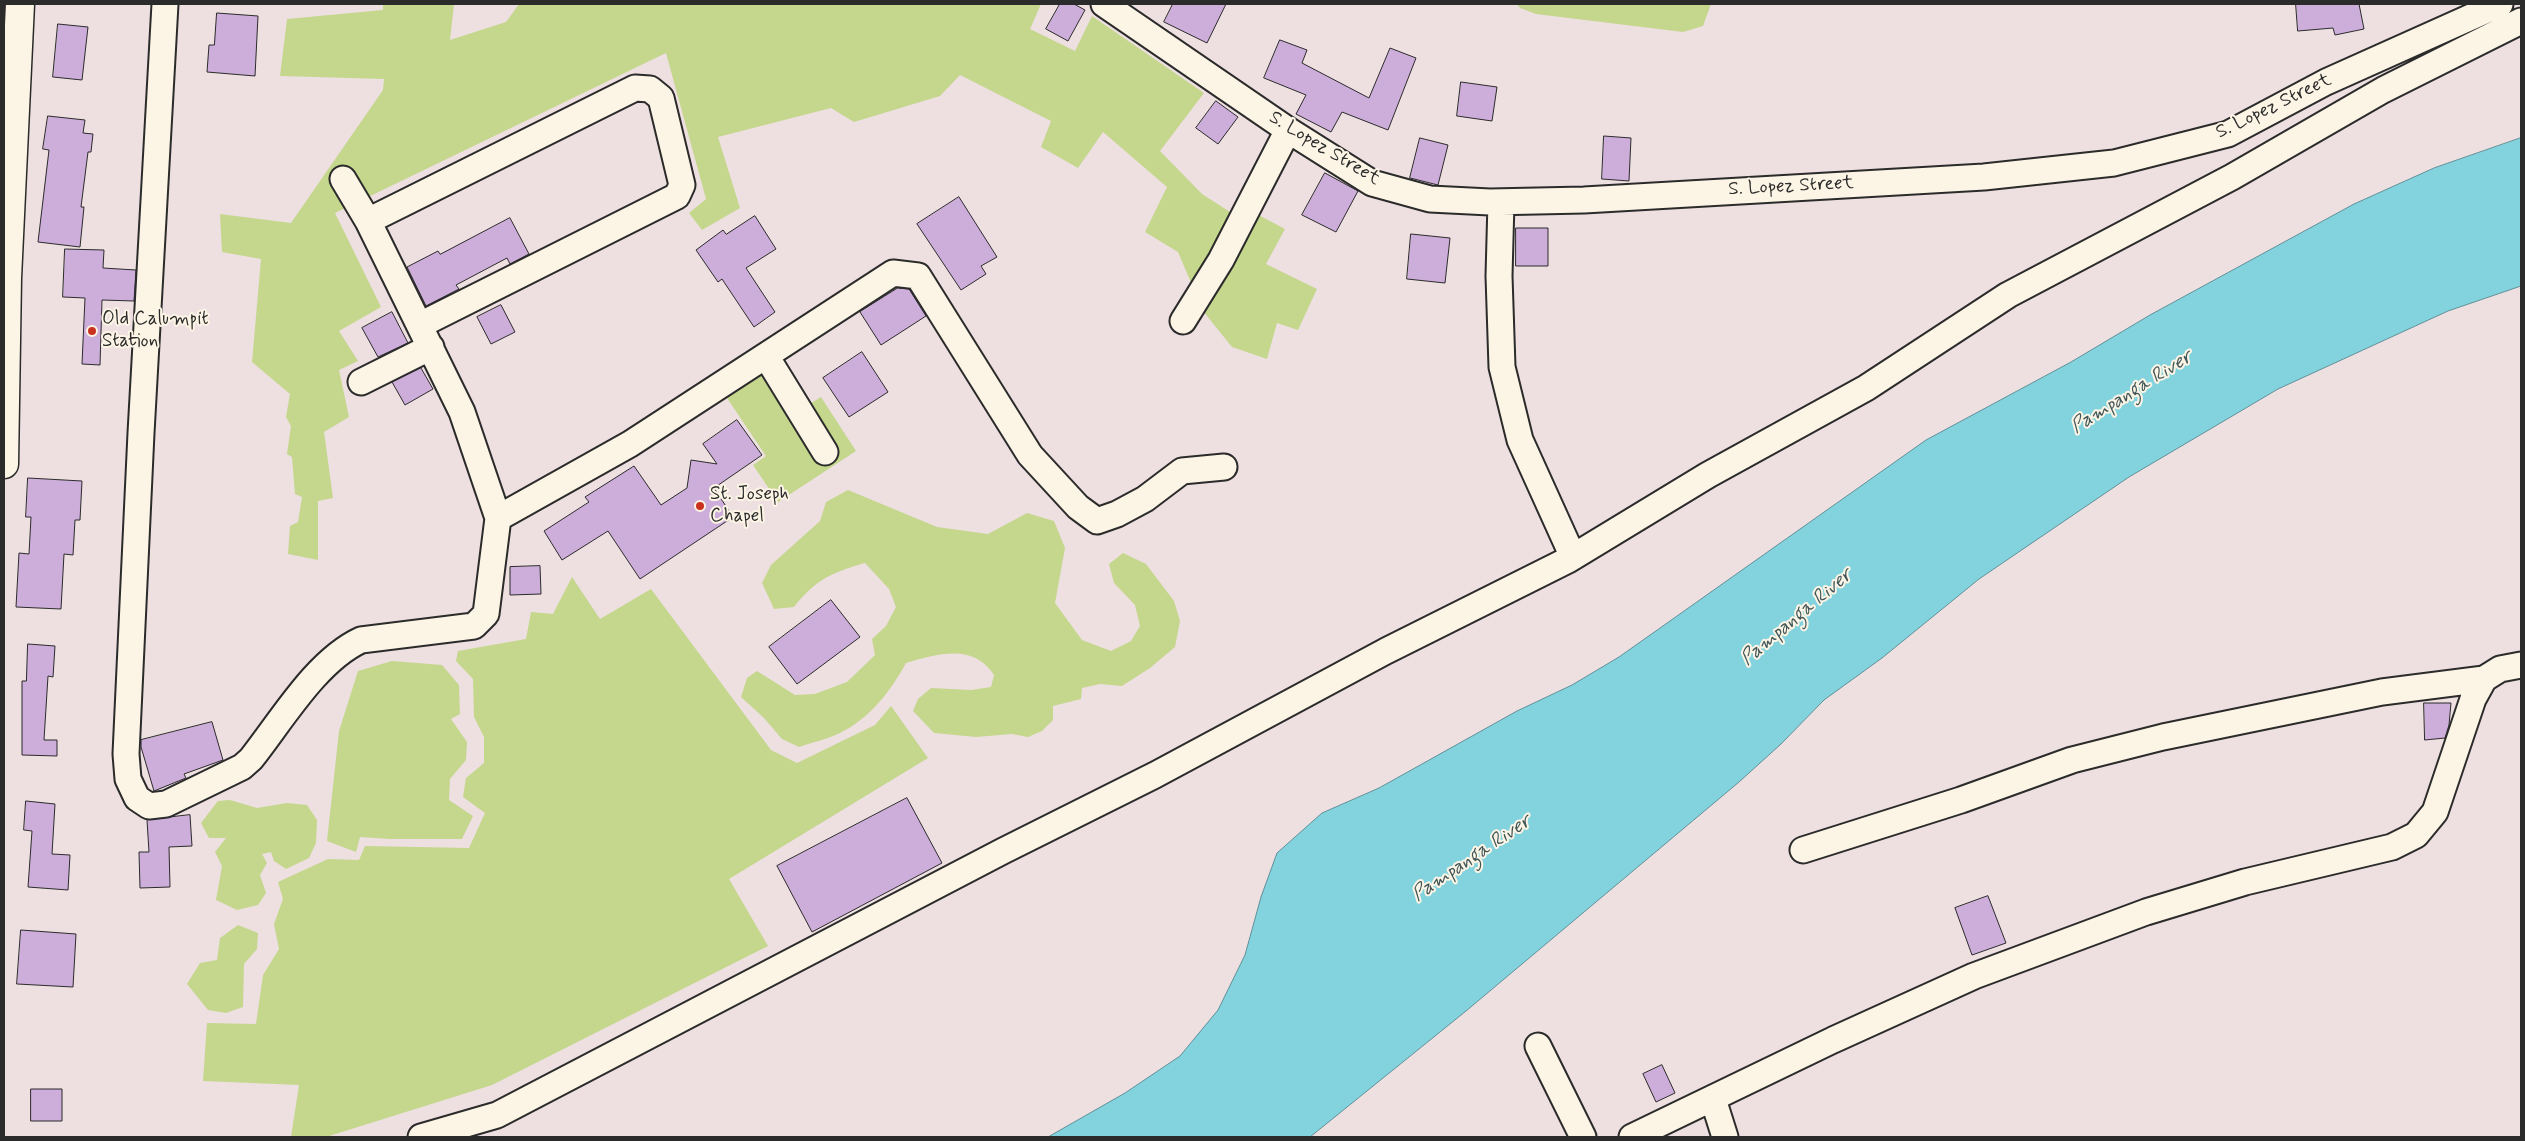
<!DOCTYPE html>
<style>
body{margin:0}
#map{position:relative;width:2525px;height:1141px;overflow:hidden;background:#eedfe1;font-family:Mynerve,sans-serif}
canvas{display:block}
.frame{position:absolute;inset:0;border:5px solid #2b2b2b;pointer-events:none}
</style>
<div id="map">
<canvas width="2525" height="1141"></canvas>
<div class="frame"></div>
</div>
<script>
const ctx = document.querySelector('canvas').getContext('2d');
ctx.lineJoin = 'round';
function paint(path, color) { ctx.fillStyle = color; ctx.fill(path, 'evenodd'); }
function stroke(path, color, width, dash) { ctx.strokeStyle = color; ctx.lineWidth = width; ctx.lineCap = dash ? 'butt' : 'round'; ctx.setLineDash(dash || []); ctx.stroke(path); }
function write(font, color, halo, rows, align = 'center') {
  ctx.font = font + ' Mynerve,sans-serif'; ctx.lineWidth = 4; ctx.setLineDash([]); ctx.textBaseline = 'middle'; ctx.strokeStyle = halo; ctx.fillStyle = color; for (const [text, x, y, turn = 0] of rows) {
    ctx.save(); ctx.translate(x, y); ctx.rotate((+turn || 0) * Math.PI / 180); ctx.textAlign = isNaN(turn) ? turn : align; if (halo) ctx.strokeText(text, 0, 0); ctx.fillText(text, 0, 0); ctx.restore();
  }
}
paint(new Path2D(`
 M 383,4 L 454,4 L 450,40 L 506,22 L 519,4 L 1041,4 L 1030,29 L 1075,51 L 1092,16 L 1204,93 L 1160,151 L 1202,194 L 1241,219 L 1249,210 L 1285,229 L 1266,264 L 1317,289 L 1298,330 L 1277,323 L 1267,359 L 1232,347 L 1203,311 L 1178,252 L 1145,232 L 1167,187 L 1103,132 L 1078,168 L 1041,147 L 1051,121 L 960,75 L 940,96 L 854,122 L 831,108 L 718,137 L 740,208 L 702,230 L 689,213 L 706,199 L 666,53 L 335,213 L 381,307 L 339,331 L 358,361 L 339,370 L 349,417 L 324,432 L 333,498 L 318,501 L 318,560 L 288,554 L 290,526 L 298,522 L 302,497 L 295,494 L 292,457 L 287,454 L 291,426 L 286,417 L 290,394 L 252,362 L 261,259 L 222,252 L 220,214 L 291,223 L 383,90 L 384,79 L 280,76 L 287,19 L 383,10 Z
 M 1517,4 L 1711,4 L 1703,26 L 1683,32 L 1536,14 L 1520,8 Z
 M 767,372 L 795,413 L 821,397 L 856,451 L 778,502 L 753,465 L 766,456 L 727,398 Z
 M 848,490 L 937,527 L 988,534 L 1027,513 L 1054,521 L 1065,548 L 1055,603 L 1082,640 L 1111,651 L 1131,641 L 1140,626 L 1135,605 L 1114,583 L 1109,564 L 1123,553 L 1146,564 L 1174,601 L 1180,621 L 1175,647 L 1150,668 L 1122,686 L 1100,684 L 1082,688 L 1081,699 L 1053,706 L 1053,720 L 1042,731 L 1028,737 L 1012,734 L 976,737 L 934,733 L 913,711 L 918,699 L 931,688 L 971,690 L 991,687 L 994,675 C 973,643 938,654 906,663 C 890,692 870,718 840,733 C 828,739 813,742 799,747 L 782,739 L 764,718 L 741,697 L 747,678 L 757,671 L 795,695 L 815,694 L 847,682 L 875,655 L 872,639 L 886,626 L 896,607 L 889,589 L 865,563 C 831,573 816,579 794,607 L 774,609 L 762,583 L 771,565 L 820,521 L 826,502 Z
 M 572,577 L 600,619 L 651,589 L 771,750 L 797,763 L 875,725 L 891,706 L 928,758 L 729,879 L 768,946 L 492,1085 L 326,1137 L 291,1137 L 299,1085 L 203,1081 L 207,1023 L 256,1024 L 263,975 L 279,949 L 274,924 L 283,899 L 278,882 L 328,859 L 359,860 L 365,846 L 469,848 L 485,813 L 463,797 L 466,778 L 484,763 L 484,737 L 474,717 L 473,679 L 456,661 L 458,651 L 526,639 L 531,612 L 553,614 Z
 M 392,661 L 442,665 L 459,685 L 460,714 L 451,719 L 467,742 L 466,760 L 450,779 L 449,800 L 473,816 L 462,839 L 390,839 L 360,837 L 356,852 L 327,841 L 339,731 L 358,671 Z
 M 230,800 L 257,808 L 287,803 L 307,805 L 317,820 L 316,843 L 309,858 L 286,869 L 274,861 L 271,852 L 262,854 L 267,863 L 260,875 L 266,893 L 258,905 L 237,910 L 216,900 L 222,866 L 215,852 L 226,838 L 209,838 L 201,823 L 218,801 Z
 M 238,925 L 258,933 L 257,949 L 244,964 L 243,1007 L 226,1013 L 208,1010 L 187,984 L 200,963 L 217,960 L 220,938 Z`), '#c4d78c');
const water = new Path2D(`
 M 2521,138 L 2521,286 L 2448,311 L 2278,389 L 2129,477 L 1979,579 L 1882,658 L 1824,700 L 1781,744 L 1739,782 L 1466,1011 L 1310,1137 L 1048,1137 L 1125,1093 L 1180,1056 L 1218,1010 L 1245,955 L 1261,897 L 1277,853 L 1322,813 L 1379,788 L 1517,711 L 1572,685 L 1619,657 L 1926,440 L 2071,362 L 2150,315 L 2354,204 L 2434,168 Z`);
paint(water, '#83d3df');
stroke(water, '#609097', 1);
const building = new Path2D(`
 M 1060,4 L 1074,4 L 1085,10 L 1068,41 L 1046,29 Z
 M 1173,4 L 1226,4 L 1207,43 L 1164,22 Z
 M 2296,4 L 2359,4 L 2364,29 L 2335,35 L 2333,28 L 2298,31 Z
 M 217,13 L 258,16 L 255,76 L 207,72 L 209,45 L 214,45 Z
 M 58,24 L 88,27 L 82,80 L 53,77 Z
 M 1280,40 L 1307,50 L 1302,63 L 1369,98 L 1390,48 L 1416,58 L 1388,130 L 1342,112 L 1331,132 L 1296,114 L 1306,95 L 1264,78 Z
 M 1461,82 L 1497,87 L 1492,121 L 1457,116 Z
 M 1216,101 L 1238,117 L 1218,144 L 1196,128 Z
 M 48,116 L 85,120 L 83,133 L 93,134 L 91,152 L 88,152 L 81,207 L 84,207 L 80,247 L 38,242 L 49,150 L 43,149 Z
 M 1604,136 L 1631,138 L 1629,181 L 1602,179 Z
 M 1420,138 L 1448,145 L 1438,185 L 1410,178 Z
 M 1325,173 L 1358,191 L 1336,232 L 1302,215 Z
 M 959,197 L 997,257 L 981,266 L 986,274 L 961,290 L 917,224 Z
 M 755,216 L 776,249 L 746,268 L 775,312 L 754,327 L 722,279 L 718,282 L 696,250 L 723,230 L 726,234 Z
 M 510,218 L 529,254 L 510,264 L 507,258 L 456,285 L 459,289 L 426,306 L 407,267 L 438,251 L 440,254 Z
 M 1516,228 L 1548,228 L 1548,266 L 1516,266 Z
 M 1411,234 L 1450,238 L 1445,283 L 1407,279 Z
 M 65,249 L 104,250 L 103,268 L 136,270 L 134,301 L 102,300 L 100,365 L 82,364 L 85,298 L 63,297 Z
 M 898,288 L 909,289 L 926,316 L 881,345 L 860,312 Z
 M 501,305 L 515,332 L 491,344 L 477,317 Z
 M 392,312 L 408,343 L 378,357 L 362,328 Z
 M 862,352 L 888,392 L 849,417 L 823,378 Z
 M 421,368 L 433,389 L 405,405 L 392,382 Z
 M 737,420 L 762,455 L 714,488 L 733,517 L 640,579 L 608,531 L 562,560 L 544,531 L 589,502 L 585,497 L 634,466 L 661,505 L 687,488 L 691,460 L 717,464 L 703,444 Z
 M 28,478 L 82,481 L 80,520 L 75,520 L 73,555 L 64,554 L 61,609 L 16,607 L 19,553 L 29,554 L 31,517 L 26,517 Z
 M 540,566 L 541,594 L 510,595 L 510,567 Z
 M 831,600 L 860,637 L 797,684 L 769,647 Z
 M 28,644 L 55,646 L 53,677 L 48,676 L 44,740 L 57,740 L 57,756 L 22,755 L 22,681 L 26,681 Z
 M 2424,703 L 2451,703 L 2449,725 L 2445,738 L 2425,740 Z
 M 212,722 L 223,760 L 184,774 L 186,778 L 154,791 L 141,747 L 141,740 Z
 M 907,798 L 942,863 L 812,932 L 777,866 Z
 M 26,801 L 55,804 L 52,854 L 70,855 L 68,890 L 28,887 L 32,831 L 24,830 Z
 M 190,815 L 192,846 L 169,847 L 170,887 L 140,888 L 139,852 L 149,852 L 147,820 Z
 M 1988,896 L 2006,943 L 1972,955 L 1955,908 Z
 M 21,930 L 76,934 L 73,987 L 17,984 Z
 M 1662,1065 L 1675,1093 L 1656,1102 L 1643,1074 Z
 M 31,1089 L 62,1089 L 62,1121 L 31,1121 Z`);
paint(building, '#cdadd9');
stroke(building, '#2b2b2b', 1);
const minor = new Path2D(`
 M 165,4 L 141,433 L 126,754 L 128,779 L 137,798 L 149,806 L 166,804 L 242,767 L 251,759 C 282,720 316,661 361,640 L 474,626 L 486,614 L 498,518 L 630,444 L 893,273 L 918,276 L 1030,455 L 1078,507 L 1097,521 L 1117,514 L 1145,499 L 1182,471 L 1224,467
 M 1104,4 L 1288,130 L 1372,183 L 1430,199 L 1490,202 L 1584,200 L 1984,177 L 2114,163 L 2228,134 L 2326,82 L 2500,4
 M 343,179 L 368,221 L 462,412 L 498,518
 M 1501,202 L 1499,276 L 1502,367 L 1520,440 L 1573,557
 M 368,221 L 635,88 L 650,89 L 661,98 L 682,185 L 677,196 L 420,325
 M 1183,321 L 1221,260 L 1288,130
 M 766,356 L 825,452
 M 361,382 L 431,347
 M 1803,850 L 1961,800 L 2072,760 L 2163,737 L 2382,692 L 2484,679 L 2500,669 L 2521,665
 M 1538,1046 L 1583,1137
 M 1713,1099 L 1725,1137
 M 421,1137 L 497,1115 L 1003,851 L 1155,775 L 1386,651 L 1568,560 L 1708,475 L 1866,388 L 2008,295 L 2232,177 L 2383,90 L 2521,21
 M 1632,1137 L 1833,1040 L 1974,976 L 2146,912 L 2245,882 L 2392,847 L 2416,835 L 2435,812 L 2473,699 L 2484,679`);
const highway = new Path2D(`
 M 4,464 L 7,278 L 20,4`);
stroke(minor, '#2b2b2b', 29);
stroke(highway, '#2b2b2b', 31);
stroke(minor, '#fcf5e5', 25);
stroke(highway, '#fcf5e5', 28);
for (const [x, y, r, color] of [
 [92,331,5,"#c8321e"],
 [700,506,5,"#c8321e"]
]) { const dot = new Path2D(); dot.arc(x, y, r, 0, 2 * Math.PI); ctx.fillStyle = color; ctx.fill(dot); stroke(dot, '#fcf5e5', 2); }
write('19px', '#2b2b2b', '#fcf5e5', [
 ["S. Lopez Street",2274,107,-26],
 ["S. Lopez Street",1324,149,31],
 ["S. Lopez Street",1791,187,-3]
]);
write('19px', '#2b2b2b', '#fcf5e5', [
 ["Old Calumpit",102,320],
 ["Station",102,342],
 ["St. Joseph",710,495],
 ["Chapel",710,517]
], 'left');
write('italic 20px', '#415558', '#fcf5e5', [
 ["Pampanga River",2132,393,-32],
 ["Pampanga River",1797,618,-40],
 ["Pampanga River",1472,859,-34]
]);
</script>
